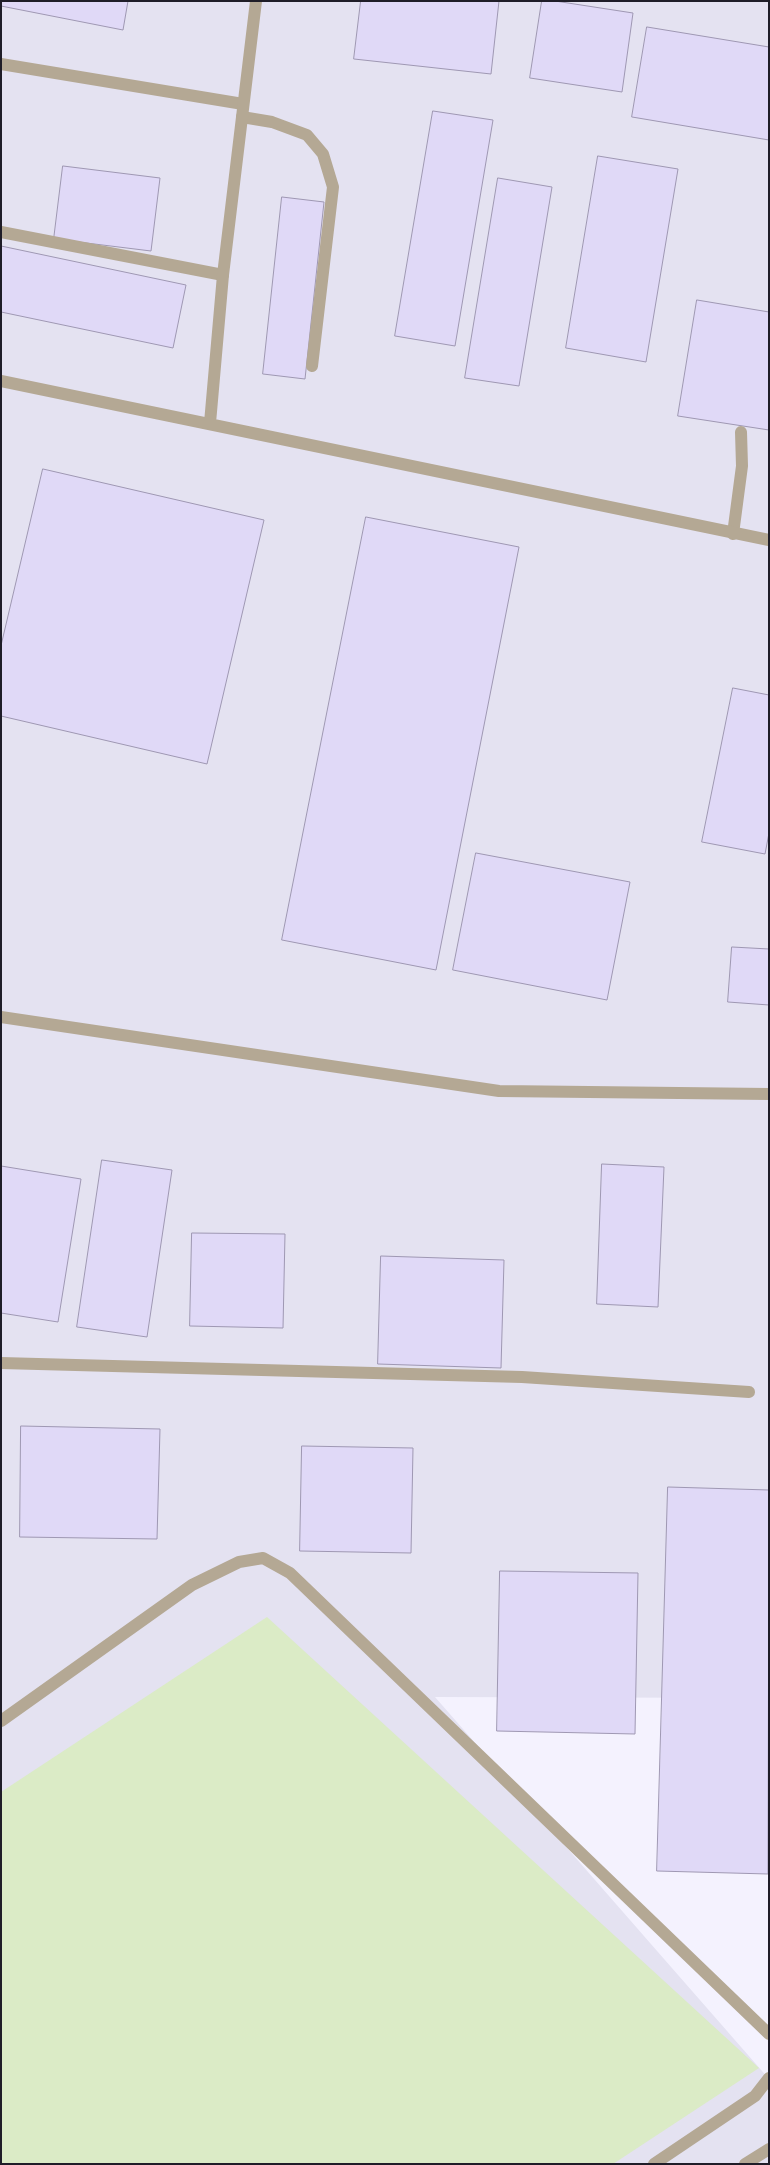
<!DOCTYPE html>
<style>
body{margin:0}
#map{position:relative;width:770px;height:2165px;overflow:hidden;background:#f4f2fe;font-family:Georgia,serif}
canvas{display:block}
.frame{position:absolute;inset:0;border:2px solid #1f1d28;pointer-events:none}
</style>
<div id="map">
<canvas width="770" height="2165"></canvas>
<div class="frame"></div>
</div>
<script>
const ctx = document.querySelector('canvas').getContext('2d');
ctx.lineJoin = 'round';
function paint(path, color) { ctx.fillStyle = color; ctx.fill(path, 'evenodd'); }
function stroke(path, color, width, dash) { ctx.strokeStyle = color; ctx.lineWidth = width; ctx.lineCap = dash ? 'butt' : 'round'; ctx.setLineDash(dash || []); ctx.stroke(path); }
paint(new Path2D(`
 M 1,1 L 769,1 L 769,1698 L 435,1697 L 769,2079 L 769,2164 L 1,2164 Z`), '#e4e2f1');
paint(new Path2D(`
 M 267,1617 L 759,2068 L 613,2164 L 1,2164 L 1,1792 Z`), '#dbebc6');
const building = new Path2D(`
 M 1,1 L 128,1 L 123,30 L 1,6 Z
 M 361,1 L 499,1 L 491,74 L 354,59 Z
 M 542,1 L 555,1 L 633,13 L 622,92 L 530,78 Z
 M 647,27 L 769,47 L 769,140 L 632,117 Z
 M 433,111 L 493,120 L 455,346 L 395,336 Z
 M 598,156 L 678,169 L 646,362 L 566,348 Z
 M 63,166 L 160,178 L 151,251 L 54,239 Z
 M 498,178 L 552,187 L 519,386 L 465,378 Z
 M 282,197 L 324,202 L 305,379 L 263,374 Z
 M 1,246 L 186,285 L 173,348 L 1,312 Z
 M 697,300 L 769,312 L 769,430 L 678,416 Z
 M 43,469 L 264,520 L 207,764 L 1,716 L 1,646 Z
 M 366,517 L 519,547 L 436,970 L 282,940 Z
 M 733,688 L 769,695 L 769,833 L 765,854 L 702,842 Z
 M 476,853 L 630,882 L 607,1000 L 453,970 Z
 M 732,947 L 769,949 L 769,1005 L 728,1002 Z
 M 102,1160 L 172,1170 L 147,1337 L 77,1327 Z
 M 602,1164 L 664,1167 L 658,1307 L 597,1304 Z
 M 1,1166 L 81,1179 L 58,1322 L 1,1313 Z
 M 192,1233 L 285,1234 L 283,1328 L 190,1326 Z
 M 381,1256 L 504,1260 L 501,1368 L 378,1364 Z
 M 21,1426 L 160,1429 L 157,1539 L 20,1537 Z
 M 302,1446 L 413,1448 L 411,1553 L 300,1551 Z
 M 668,1487 L 769,1490 L 768,1874 L 657,1871 Z
 M 500,1571 L 638,1573 L 635,1734 L 497,1731 Z`);
paint(building, '#e0d9f7');
stroke(building, '#9f98b3', 1);
stroke(new Path2D(`
 M 1,64 L 243,104
 M 242,117 L 272,122 L 307,135 L 323,154 L 333,187 L 312,366
 M 1,232 L 223,275
 M 733,534 L 742,466 L 741,432
 M 1,1721 L 192,1585 L 239,1562 L 263,1558 L 290,1573 L 769,2034
 M 654,2164 L 755,2096 L 769,2078`), '#b4a894', 12);
stroke(new Path2D(`
 M 1,381 L 769,540
 M 210,423 L 223,275 L 256,1
 M 1,1363 L 522,1377 L 749,1392
 M 745,2164 L 769,2149`), '#b4a894', 12);
stroke(new Path2D(`
 M 1,1017 L 499,1091 L 769,1094`), '#b4a894', 12);
</script>
